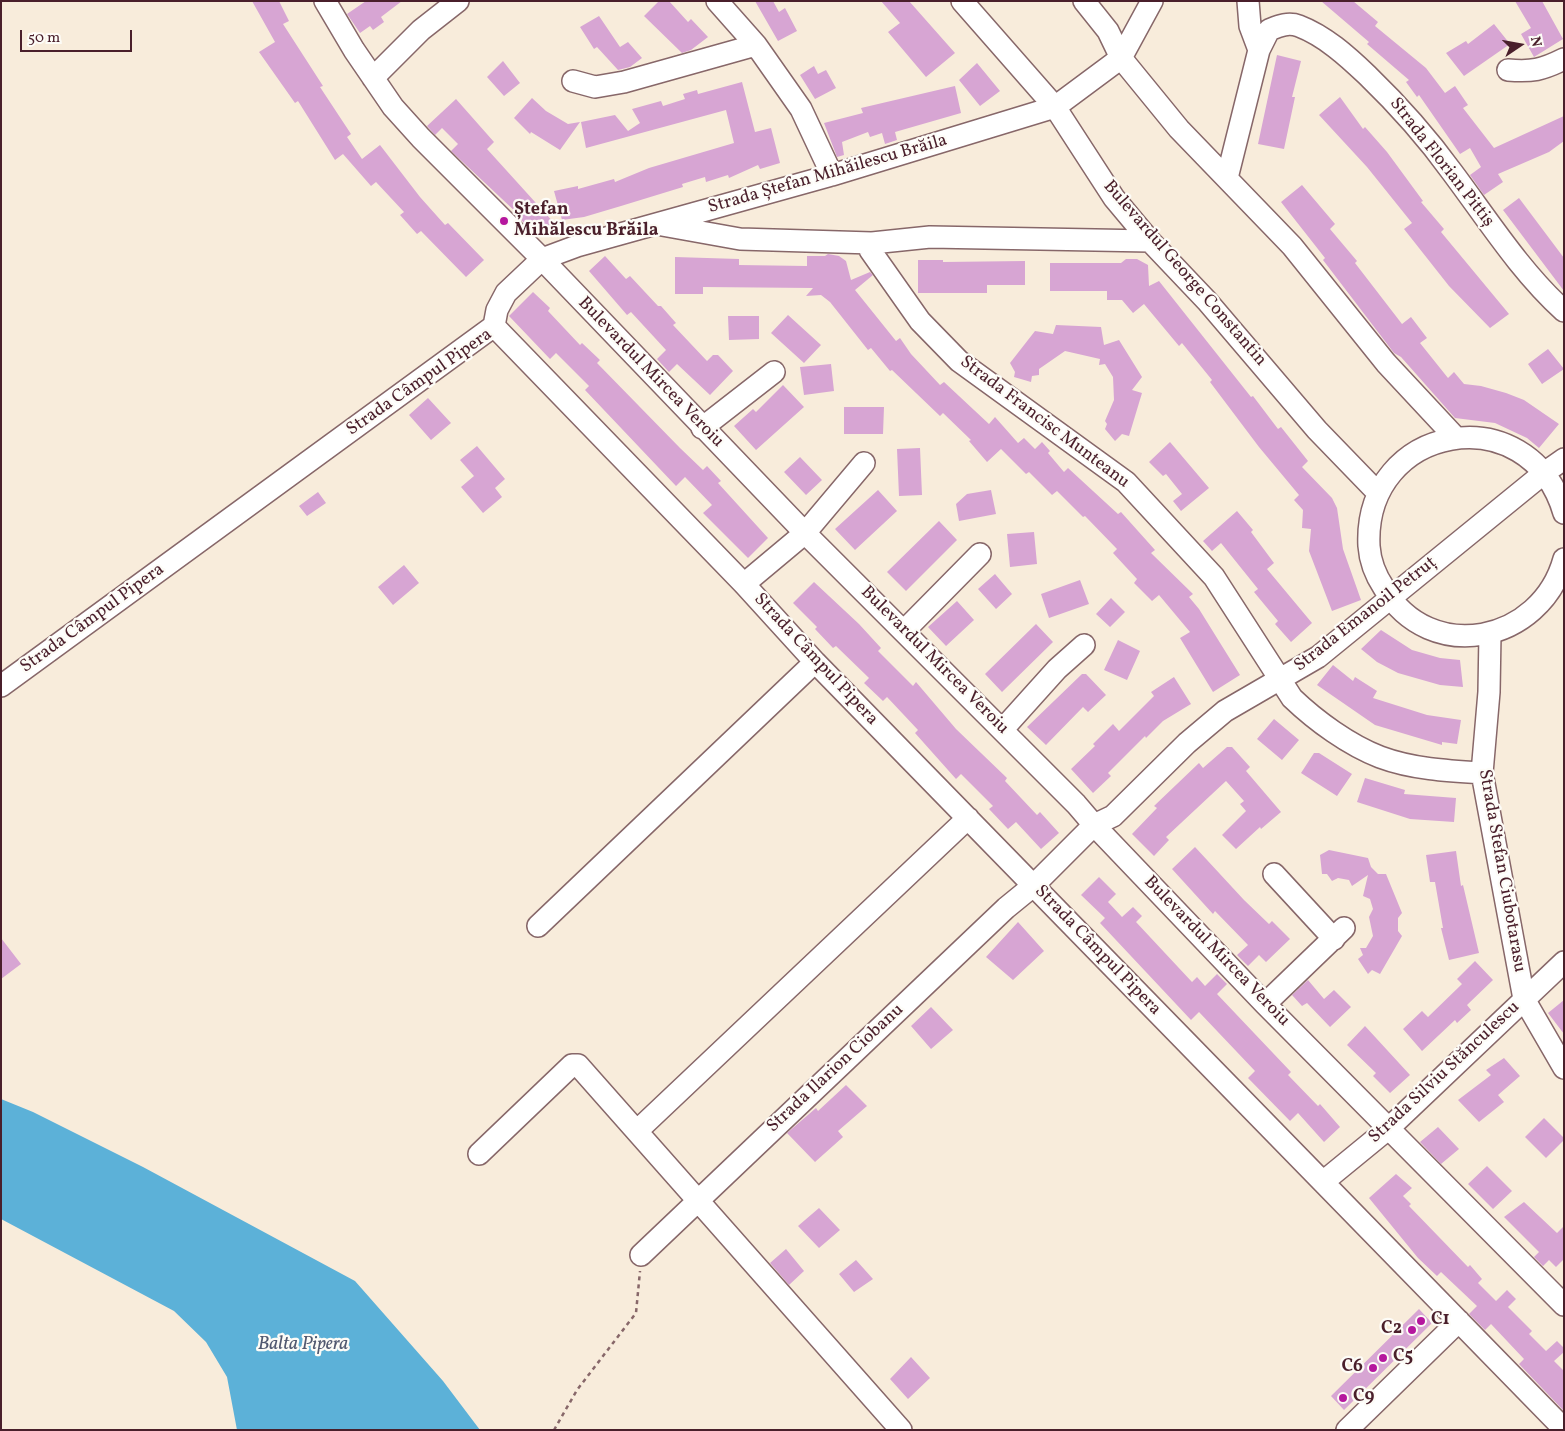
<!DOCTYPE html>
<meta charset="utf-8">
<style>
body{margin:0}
#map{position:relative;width:1565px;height:1431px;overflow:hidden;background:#f8ecdb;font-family:Vollkorn,serif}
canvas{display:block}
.frame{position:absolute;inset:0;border:2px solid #4a1f2b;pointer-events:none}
.north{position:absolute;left:1495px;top:20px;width:50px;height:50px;-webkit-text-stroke:4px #fdfcf7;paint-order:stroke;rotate:78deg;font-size:14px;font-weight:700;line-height:20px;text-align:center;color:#4a1f2b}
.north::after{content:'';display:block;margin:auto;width:18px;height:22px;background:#4a1f2b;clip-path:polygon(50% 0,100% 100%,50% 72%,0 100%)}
.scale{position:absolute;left:20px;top:30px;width:112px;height:22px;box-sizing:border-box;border:2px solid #4a1f2b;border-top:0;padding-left:6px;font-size:15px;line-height:18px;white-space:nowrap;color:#4a1f2b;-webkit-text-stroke:4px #fdfcf7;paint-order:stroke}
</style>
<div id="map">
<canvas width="1565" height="1431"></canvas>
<div class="frame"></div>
<div class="north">N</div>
<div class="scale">50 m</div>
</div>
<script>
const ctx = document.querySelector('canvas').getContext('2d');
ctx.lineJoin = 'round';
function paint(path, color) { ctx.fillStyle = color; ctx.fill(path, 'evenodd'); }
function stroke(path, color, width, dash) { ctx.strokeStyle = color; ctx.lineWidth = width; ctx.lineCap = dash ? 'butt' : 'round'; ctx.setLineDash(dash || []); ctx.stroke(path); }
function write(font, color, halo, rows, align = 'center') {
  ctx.font = font + ' Vollkorn,serif'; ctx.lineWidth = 4.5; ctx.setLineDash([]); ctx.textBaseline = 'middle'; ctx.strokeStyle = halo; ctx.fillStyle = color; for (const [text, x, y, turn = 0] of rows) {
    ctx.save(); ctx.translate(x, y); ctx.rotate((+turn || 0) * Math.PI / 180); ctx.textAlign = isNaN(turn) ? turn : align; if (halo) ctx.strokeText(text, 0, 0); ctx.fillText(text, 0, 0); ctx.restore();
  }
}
paint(new Path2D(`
 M 1,1099 L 33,1112 L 143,1167 L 355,1281 L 443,1381 L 480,1430 L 237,1430 L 227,1377 L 206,1342 L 174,1311 L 1,1219 Z`), '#5cb1d8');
paint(new Path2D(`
 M 252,1 L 279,1 L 289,21 L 283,24 L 323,86 L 320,87 L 351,134 L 347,137 L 362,159 L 380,145 L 420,197 L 445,225 L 448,223 L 484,260 L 466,277 L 421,231 L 417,234 L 400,215 L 404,212 L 376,182 L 371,186 L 343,154 L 335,160 L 298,101 L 295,103 L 259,52 L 275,42 Z
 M 366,1 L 402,1 L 381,17 L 384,22 L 373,30 L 370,26 L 360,33 L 347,14 Z
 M 659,1 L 669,1 L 688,22 L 691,19 L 708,37 L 691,50 L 682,53 L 644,16 Z
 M 755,1 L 773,1 L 779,12 L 785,8 L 797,31 L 778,41 Z
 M 881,1 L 909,1 L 955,53 L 926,77 L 888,32 L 900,23 Z
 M 1321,1 L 1353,1 L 1378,22 L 1375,26 L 1426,68 L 1445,93 L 1455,86 L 1468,105 L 1463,108 L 1494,148 L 1564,116 L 1564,141 L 1549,152 L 1498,174 L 1503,182 L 1484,195 L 1470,175 L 1481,167 L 1470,148 L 1460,154 L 1419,95 L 1417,97 L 1406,82 L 1409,80 L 1367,44 L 1369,42 Z
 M 1515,1 L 1542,1 L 1563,39 L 1534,57 L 1521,34 L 1531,28 Z
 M 599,16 L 620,47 L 628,42 L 642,58 L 630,67 L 618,70 L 597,47 L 594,49 L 580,27 Z
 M 1494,24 L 1510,44 L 1464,76 L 1446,53 L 1466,41 L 1468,44 Z
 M 1277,55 L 1301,61 L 1292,97 L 1295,97 L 1284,149 L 1258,144 Z
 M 503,61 L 520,83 L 504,96 L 487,77 Z
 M 977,63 L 1000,91 L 980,106 L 959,80 Z
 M 814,66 L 818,74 L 826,70 L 836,88 L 815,99 L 800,75 Z
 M 742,82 L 755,132 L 771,128 L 780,163 L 760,169 L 758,165 L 729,178 L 728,175 L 706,182 L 705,177 L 682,184 L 683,187 L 621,206 L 584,217 L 562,220 L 554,191 L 578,186 L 578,189 L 614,179 L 615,182 L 649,168 L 734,143 L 726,110 L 586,148 L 581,122 L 615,115 L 628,131 L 640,123 L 632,109 L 661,101 L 663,106 L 685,99 L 683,94 L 697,90 L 698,94 Z
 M 955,86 L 961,113 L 895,132 L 897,140 L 885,144 L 882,133 L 870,137 L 868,132 L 842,142 L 844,155 L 837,157 L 824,123 L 863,113 L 861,108 Z
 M 1340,97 L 1363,129 L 1365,127 L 1387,152 L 1423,201 L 1421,202 L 1444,229 L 1441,232 L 1509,314 L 1490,328 L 1449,286 L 1404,229 L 1412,223 L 1367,167 L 1319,115 Z
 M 532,98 L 546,111 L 568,124 L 580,122 L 560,150 L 531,132 L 530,134 L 514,118 Z
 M 456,99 L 494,142 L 487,149 L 555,224 L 538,237 L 516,215 L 518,214 L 451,151 L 458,144 L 442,128 L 435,135 L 427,126 Z
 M 1302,185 L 1335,224 L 1330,229 L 1357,261 L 1355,263 L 1402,324 L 1411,317 L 1427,338 L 1420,343 L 1448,378 L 1454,372 L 1464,384 L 1481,386 L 1506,393 L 1524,400 L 1559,424 L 1539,448 L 1527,438 L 1495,423 L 1455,418 L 1401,357 L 1394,353 L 1323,260 L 1325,258 L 1281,202 Z
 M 1519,198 L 1564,258 L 1564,291 L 1503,210 Z
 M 828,254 L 839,256 L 846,261 L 851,280 L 870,272 L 873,275 L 855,290 L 896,341 L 900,338 L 911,354 L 940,385 L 944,382 L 989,424 L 995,417 L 1018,443 L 1024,438 L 1035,449 L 1042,442 L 1050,451 L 1048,453 L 1064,472 L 1068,468 L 1118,514 L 1121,512 L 1155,550 L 1151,553 L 1193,594 L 1189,597 L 1199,609 L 1240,675 L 1213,692 L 1180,638 L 1190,632 L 1159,595 L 1152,601 L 1134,583 L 1137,579 L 1113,553 L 1117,549 L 1085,516 L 1083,517 L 1057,491 L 1052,495 L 1029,472 L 1026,474 L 1001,449 L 987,462 L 969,441 L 971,440 L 943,413 L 940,416 L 892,370 L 890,371 L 871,348 L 868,350 L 830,302 L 821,295 L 806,296 L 813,288 L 703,287 L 703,294 L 675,294 L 675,257 L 739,259 L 739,265 L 807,266 L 807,256 L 825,256 Z
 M 605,256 L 626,279 L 630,276 L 658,306 L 661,306 L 676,323 L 673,325 L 707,361 L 713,355 L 718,355 L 733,371 L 710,395 L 677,364 L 669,372 L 657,359 L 666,350 L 631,312 L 627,315 L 589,271 Z
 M 1126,259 L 1137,259 L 1148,265 L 1149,286 L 1159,281 L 1251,397 L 1253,396 L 1278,429 L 1281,427 L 1308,461 L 1302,467 L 1332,498 L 1337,508 L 1343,549 L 1361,600 L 1332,611 L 1309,551 L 1311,529 L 1302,528 L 1303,510 L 1294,500 L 1299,495 L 1259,447 L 1210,382 L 1212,380 L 1182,343 L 1179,346 L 1144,304 L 1133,313 L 1122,300 L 1107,300 L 1107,291 L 1050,291 L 1050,263 L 1121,263 Z
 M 918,260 L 943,260 L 943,262 L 1025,261 L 1025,285 L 987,285 L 987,293 L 918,293 Z
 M 533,292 L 550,308 L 548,311 L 580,345 L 582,343 L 600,360 L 597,363 L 680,448 L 703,470 L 707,466 L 721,481 L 718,483 L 768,538 L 748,558 L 703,513 L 712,505 L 685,477 L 676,486 L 585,390 L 589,386 L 556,353 L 550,359 L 509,316 Z
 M 788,315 L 821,345 L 804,363 L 771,333 Z
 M 728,316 L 759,316 L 759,339 L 729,340 Z
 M 1056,325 L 1101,327 L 1104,345 L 1119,340 L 1142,377 L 1132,390 L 1142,393 L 1129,436 L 1122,434 L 1115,441 L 1105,429 L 1107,424 L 1105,421 L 1114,400 L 1113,377 L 1105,364 L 1099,365 L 1100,359 L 1065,351 L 1039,369 L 1039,375 L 1032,376 L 1031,382 L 1014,377 L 1015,372 L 1010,363 L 1035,331 L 1053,334 Z
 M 1548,349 L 1564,369 L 1542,384 L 1528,364 Z
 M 831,364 L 834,391 L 804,395 L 800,367 Z
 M 783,385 L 804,407 L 756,450 L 734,426 L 753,409 L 756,412 Z
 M 428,398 L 451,423 L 431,440 L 409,415 Z
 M 844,407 L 884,407 L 883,434 L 844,434 Z
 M 1170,442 L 1209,488 L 1181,511 L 1173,501 L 1182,494 L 1166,474 L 1163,476 L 1149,462 Z
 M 477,446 L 505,479 L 495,488 L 502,497 L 483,513 L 461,487 L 474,476 L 460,460 Z
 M 920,448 L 922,495 L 899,496 L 897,449 Z
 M 800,457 L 822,480 L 806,495 L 784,472 Z
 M 878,490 L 897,511 L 855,550 L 835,529 Z
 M 991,490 L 996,514 L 959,521 L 956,504 L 967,494 Z
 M 318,492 L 326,503 L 307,516 L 299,506 Z
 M 1237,511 L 1253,530 L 1251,532 L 1274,563 L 1267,569 L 1312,623 L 1291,642 L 1275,624 L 1278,621 L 1254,592 L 1258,589 L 1221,543 L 1212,551 L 1203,541 Z
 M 939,521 L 957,540 L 906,591 L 887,572 Z
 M 1034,532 L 1037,564 L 1010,567 L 1007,534 Z
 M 404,565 L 419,583 L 393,605 L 378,587 Z
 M 995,574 L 1012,594 L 996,609 L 978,589 Z
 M 1080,580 L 1089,604 L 1049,618 L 1041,594 Z
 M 814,582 L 859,624 L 881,648 L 878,651 L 913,686 L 916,682 L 956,729 L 1007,778 L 1005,781 L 1037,815 L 1040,812 L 1059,833 L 1041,849 L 1016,822 L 1008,829 L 989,809 L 993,806 L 961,774 L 956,779 L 915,733 L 918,730 L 887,697 L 883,701 L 864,683 L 869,678 L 836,646 L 833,648 L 815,629 L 817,627 L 793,603 Z
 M 1111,598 L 1125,612 L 1110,627 L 1096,614 Z
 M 957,601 L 974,620 L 946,646 L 928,627 Z
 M 1036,624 L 1053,642 L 1002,692 L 985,674 Z
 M 1381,630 L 1412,650 L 1440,658 L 1460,660 L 1463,687 L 1440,685 L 1398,673 L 1377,662 L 1361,649 Z
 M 1118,640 L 1140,651 L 1127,680 L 1104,670 Z
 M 1333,665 L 1353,681 L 1355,677 L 1377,691 L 1373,698 L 1427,715 L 1461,720 L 1457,744 L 1442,742 L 1442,745 L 1375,725 L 1317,685 Z
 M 1082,674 L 1086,674 L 1106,695 L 1088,712 L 1083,707 L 1046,745 L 1027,727 Z
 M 1174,677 L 1191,704 L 1163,721 L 1146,738 L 1145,736 L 1108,773 L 1111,776 L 1093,793 L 1071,769 L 1095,746 L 1093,744 L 1113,724 L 1119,731 L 1154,696 L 1151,692 Z
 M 1274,719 L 1299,740 L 1282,760 L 1257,739 Z
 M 1227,747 L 1232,747 L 1250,767 L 1246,771 L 1281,812 L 1261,829 L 1260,827 L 1236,849 L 1222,835 L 1246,811 L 1240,804 L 1244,801 L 1226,781 L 1166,837 L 1169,840 L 1154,856 L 1132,834 L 1157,808 L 1154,806 L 1199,763 L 1203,768 Z
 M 1314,753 L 1319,753 L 1352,774 L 1337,796 L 1301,773 Z
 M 1365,778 L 1405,790 L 1404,794 L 1456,798 L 1454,822 L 1410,819 L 1357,802 Z
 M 1195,847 L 1244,900 L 1269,924 L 1272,921 L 1290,939 L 1266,962 L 1259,955 L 1248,966 L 1237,955 L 1248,945 L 1215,911 L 1213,914 L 1172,869 Z
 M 1329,850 L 1368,858 L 1371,867 L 1378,874 L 1386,874 L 1402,913 L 1398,918 L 1398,931 L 1402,936 L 1380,974 L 1372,970 L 1368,974 L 1358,959 L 1363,955 L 1360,948 L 1366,948 L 1373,936 L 1369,917 L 1373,909 L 1370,899 L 1363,896 L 1368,875 L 1352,886 L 1349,880 L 1338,878 L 1332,881 L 1327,874 L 1322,874 L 1320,855 Z
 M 1456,851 L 1461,886 L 1463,885 L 1479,953 L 1449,960 L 1441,928 L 1443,928 L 1435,882 L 1430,882 L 1426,855 Z
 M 1099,877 L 1116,894 L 1108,902 L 1122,917 L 1133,907 L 1142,916 L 1136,922 L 1192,982 L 1197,977 L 1205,986 L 1217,974 L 1227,984 L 1217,994 L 1291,1072 L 1288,1075 L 1318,1106 L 1320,1104 L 1340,1127 L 1324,1142 L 1298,1113 L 1290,1121 L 1248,1078 L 1255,1071 L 1199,1012 L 1191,1020 L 1100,923 L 1105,918 L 1081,895 Z
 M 1018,922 L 1044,951 L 1013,980 L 986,957 Z
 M 1,938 L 21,964 L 1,979 Z
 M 1475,961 L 1493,980 L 1467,1005 L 1471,1010 L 1457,1023 L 1455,1020 L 1422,1051 L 1403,1029 L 1422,1011 L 1428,1017 L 1462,984 L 1457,979 Z
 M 1308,980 L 1324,999 L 1334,990 L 1351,1007 L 1330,1027 L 1307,1003 L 1302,1006 L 1292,995 Z
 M 1564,1000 L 1564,1034 L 1548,1013 Z
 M 931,1007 L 953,1030 L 931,1049 L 911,1026 Z
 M 1365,1026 L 1410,1075 L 1390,1093 L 1373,1076 L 1376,1073 L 1347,1045 Z
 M 1504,1058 L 1520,1076 L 1498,1095 L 1504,1102 L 1479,1122 L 1458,1100 L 1491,1075 L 1486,1070 Z
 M 846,1085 L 867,1106 L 838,1131 L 843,1137 L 815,1162 L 787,1133 L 816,1108 L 818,1111 Z
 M 1544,1118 L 1564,1138 L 1564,1140 L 1546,1158 L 1525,1137 Z
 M 1438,1127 L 1459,1149 L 1441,1164 L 1420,1142 Z
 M 1487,1166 L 1512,1191 L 1493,1209 L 1468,1184 Z
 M 1396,1174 L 1412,1188 L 1403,1196 L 1411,1204 L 1409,1206 L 1468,1267 L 1470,1265 L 1482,1279 L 1478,1283 L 1496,1301 L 1507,1290 L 1516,1299 L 1508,1307 L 1532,1331 L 1529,1334 L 1546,1351 L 1557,1341 L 1564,1348 L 1564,1352 L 1554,1361 L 1564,1371 L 1564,1411 L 1519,1364 L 1524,1359 L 1491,1324 L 1485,1330 L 1469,1314 L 1477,1306 L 1441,1272 L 1437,1276 L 1418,1258 L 1369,1198 Z
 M 1524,1202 L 1557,1233 L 1564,1226 L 1564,1259 L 1556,1267 L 1549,1260 L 1543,1266 L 1534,1257 L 1539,1252 L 1504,1217 Z
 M 819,1208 L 840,1230 L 819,1248 L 798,1226 Z
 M 786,1249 L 804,1271 L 789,1285 L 770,1263 Z
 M 856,1260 L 873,1279 L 854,1292 L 839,1274 Z
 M 1419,1309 L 1432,1323 L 1344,1410 L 1331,1396 Z
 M 911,1357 L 930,1378 L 908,1399 L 890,1379 Z`), '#d7a5d3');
const minor = new Path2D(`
 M 325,1 L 354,50 L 393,107 L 421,138 L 542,259 L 805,533 L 1076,804 L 1094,825 L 1265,1004 L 1564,1305
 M 717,1 L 756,45 L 801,109 L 832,175
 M 962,1 L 1055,107 L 1114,198 L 1150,241 L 1207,301 L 1317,430 L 1378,493
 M 1084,1 L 1108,31 L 1121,58 L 1179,129 L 1292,246 L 1386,363 L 1455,437
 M 1259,50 L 1269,30 C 1279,26 1288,22 1299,26 C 1325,36 1347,56 1367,75 C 1398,105 1426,136 1452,172 C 1488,220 1520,271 1564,311
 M 1508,70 C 1532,72 1542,70 1564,59
 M 373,78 L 421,30 L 458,1
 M 573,81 L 595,87 L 624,82 L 756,45
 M 1227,178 L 1259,50 L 1250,26 L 1248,1
 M 662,225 L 740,239 L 872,243 L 930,237 L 1150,241
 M 872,243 L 870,250 L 920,321 L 959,361 L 1126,482 L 1214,577 L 1292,698 C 1316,721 1349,745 1380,757 C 1412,769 1448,771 1482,773
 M 494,326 L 744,584 L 815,662 L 1564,1429
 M 494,326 L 497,310 L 506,293 L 542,259 L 577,246 L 832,175 L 1055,107 L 1121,58 L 1152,1
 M 702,428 L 774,372
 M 1564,513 C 1529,394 1363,424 1369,546 C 1370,561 1376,576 1384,588 C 1430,666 1541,643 1564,559
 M 744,584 L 805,533 L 864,463
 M 904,631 L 980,554
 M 1490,634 L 1489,692 L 1482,773 L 1524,999 L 1564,1068
 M 1,686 L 494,326
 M 1003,729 L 1057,669 L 1084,645
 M 1274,874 L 1334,939
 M 538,926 L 815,662
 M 1265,1004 L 1344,928
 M 637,1131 L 968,818
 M 479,1154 L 572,1065 L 578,1065 L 901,1430
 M 1323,1182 L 1389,1128 L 1564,962
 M 641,1255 L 1006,908 L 1033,886 L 1094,825 L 1113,816 L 1187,743 L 1225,711 L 1318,657 L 1544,473 L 1564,459
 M 1347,1430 L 1459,1321`);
stroke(minor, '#876769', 24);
stroke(new Path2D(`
 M 554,1430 L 577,1390 L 636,1313 L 640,1271`), '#876769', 2.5, [4, 4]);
stroke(minor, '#fff', 21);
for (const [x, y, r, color] of [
 [504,221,5,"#b5179e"],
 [1421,1321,5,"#b5179e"],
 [1412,1330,5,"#b5179e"],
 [1383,1358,5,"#b5179e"],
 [1373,1368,5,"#b5179e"],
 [1343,1398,5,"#b5179e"]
]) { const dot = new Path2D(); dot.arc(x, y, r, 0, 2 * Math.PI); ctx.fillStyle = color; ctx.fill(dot); stroke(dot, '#fdfcf7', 2); }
write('18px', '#4a1f2b', '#fdfcf7', [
 ["Strada Florian Pittiș",1441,163,52],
 ["Strada Ștefan Mihăilescu Brăila",828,175,-16],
 ["Bulevardul George Constantin",1184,274,49],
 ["Bulevardul Mircea Veroiu",650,373,46],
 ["Strada Câmpul Pipera",420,383,-35],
 ["Strada Francisc Munteanu",1044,423,37],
 ["Strada Emanoil Petruț",1366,615,-38],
 ["Strada Câmpul Pipera",93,619,-36],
 ["Strada Câmpul Pipera",815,660,47],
 ["Bulevardul Mircea Veroiu",934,661,45],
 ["Strada Stefan Ciubotarasu",1501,871,80],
 ["Strada Câmpul Pipera",1097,951,46],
 ["Bulevardul Mircea Veroiu",1216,952,46],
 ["Strada Ilarion Ciobanu",836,1069,-43],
 ["Strada Silviu Stănculescu",1445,1073,-43]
]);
write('bold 18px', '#4a1f2b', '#fdfcf7', [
 ["Ștefan",514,211],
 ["Mihălescu Brăila",514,232],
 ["C1",1431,1321],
 ["C2",1402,1330,"right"],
 ["C5",1393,1358],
 ["C6",1363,1368,"right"],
 ["C9",1353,1398]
], 'left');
write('italic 19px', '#515970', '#fdfcf7', [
 ["Balta Pipera",303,1346]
]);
</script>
